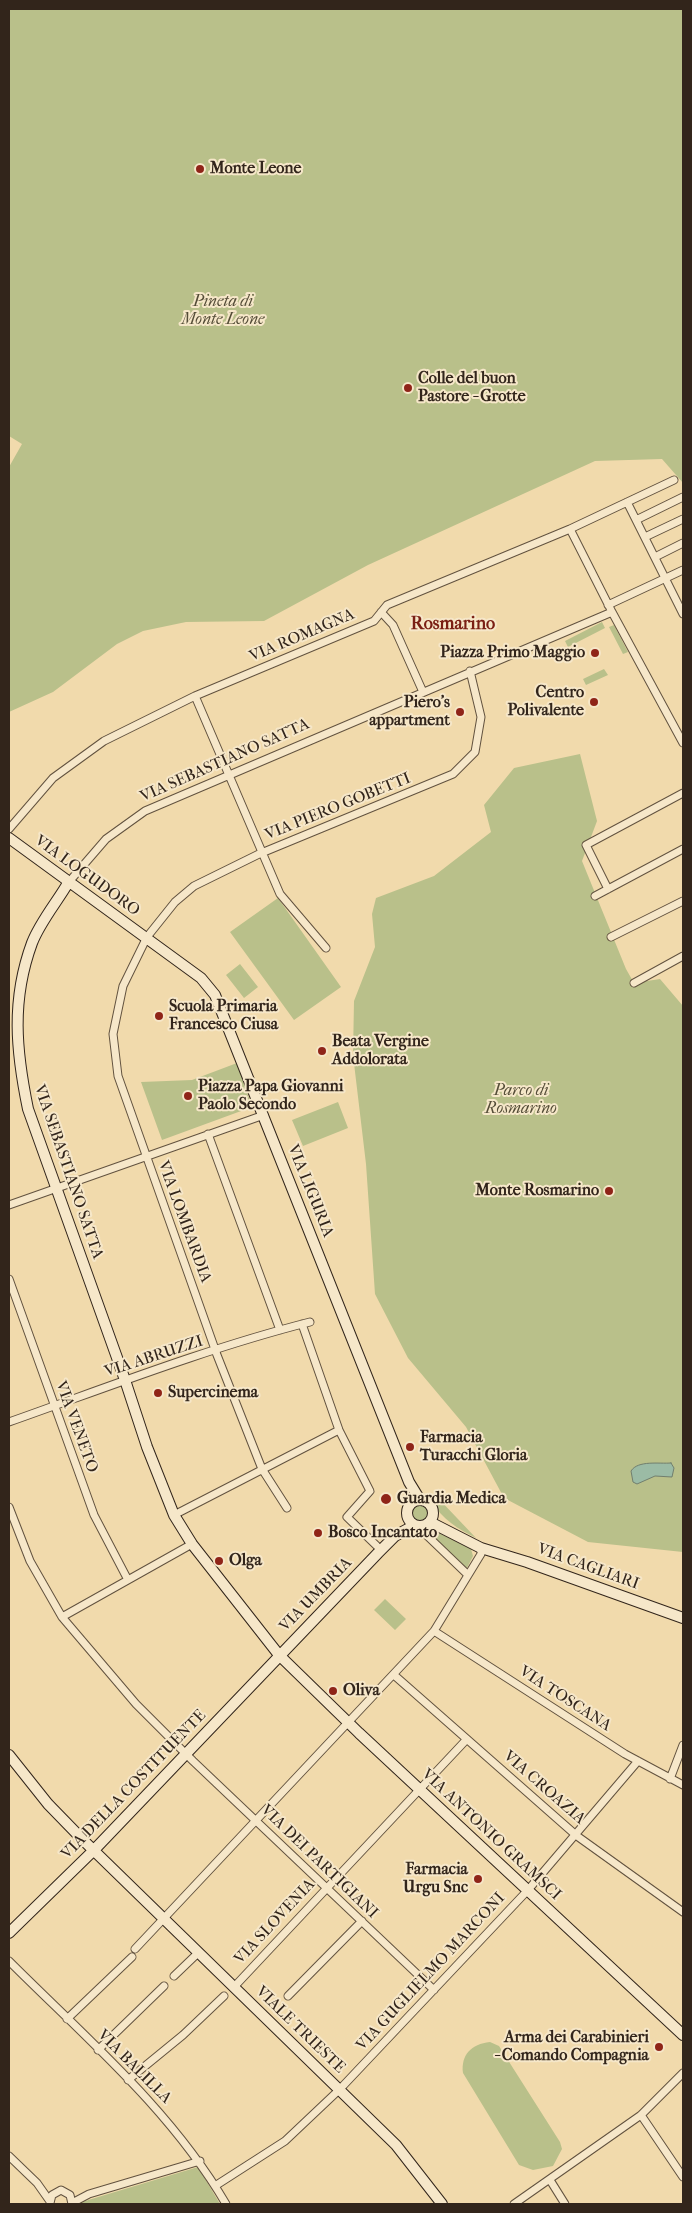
<!DOCTYPE html>
<style>
body{margin:0}
#map{position:relative;width:692px;height:2213px;overflow:hidden;background:#f1daac;font-family:"IM FELL French Canon",serif}
canvas{display:block}
.frame{position:absolute;inset:0;border:10px solid #32251b;pointer-events:none}
</style>
<div id="map">
<canvas width="692" height="2213"></canvas>
<div class="frame"></div>
</div>
<script>
const ctx = document.querySelector('canvas').getContext('2d');
ctx.lineJoin = 'round';
function paint(path, color) { ctx.fillStyle = color; ctx.fill(path, 'evenodd'); }
function stroke(path, color, width, dash) { ctx.strokeStyle = color; ctx.lineWidth = width; ctx.lineCap = dash ? 'butt' : 'round'; ctx.setLineDash(dash || []); ctx.stroke(path); }
function write(font, color, halo, rows, align = 'center') {
  ctx.font = font + ' "IM FELL French Canon",serif'; ctx.lineWidth = 4; ctx.setLineDash([]); ctx.textBaseline = 'middle'; ctx.strokeStyle = halo; ctx.fillStyle = color; for (const [text, x, y, turn = 0] of rows) {
    ctx.save(); ctx.translate(x, y); ctx.rotate((+turn || 0) * Math.PI / 180); ctx.textAlign = isNaN(turn) ? turn : align; if (halo) ctx.strokeText(text, 0, 0); ctx.fillText(text, 0, 0); ctx.restore();
  }
}
paint(new Path2D(`
 M 9,9 L 683,9 L 683,483 L 662,459 L 595,461 L 368,565 L 264,621 L 186,622 L 143,631 L 117,644 L 53,692 L 9,712 L 9,467 L 22,444 L 9,436 Z
 M 602,622 L 605,628 L 568,647 L 565,641 Z
 M 614,625 L 628,652 L 623,654 L 609,627 Z
 M 604,669 L 608,675 L 586,685 L 583,679 Z
 M 580,754 L 597,821 L 582,861 L 626,969 L 634,983 L 660,979 L 683,1006 L 683,1552 L 588,1542 L 504,1498 L 466,1427 L 408,1358 L 375,1294 L 366,1164 L 353,1055 L 354,1001 L 375,947 L 372,914 L 376,898 L 434,876 L 491,832 L 484,805 L 514,768 Z
 M 278,898 L 341,987 L 294,1020 L 230,932 Z
 M 240,964 L 258,987 L 244,998 L 226,975 Z
 M 237,1063 L 252,1107 L 162,1140 L 141,1082 L 192,1080 Z
 M 338,1102 L 348,1128 L 303,1146 L 292,1120 Z
 M 437,1497 L 476,1538 C 458,1529 442,1519 432,1502 Z
 M410 1513a10 10 0 1 1 20 0a10 10 0 1 1-20 0Z
 M 431,1529 L 471,1549 L 473,1556 L 465,1572 L 426,1530 Z
 M 385,1599 L 406,1619 L 395,1630 L 374,1610 Z
 M 490,2042 L 499,2046 L 560,2142 L 562,2149 L 553,2166 L 533,2170 L 519,2165 L 463,2073 C 461,2055 471,2044 490,2042 Z
 M 198,2167 L 220,2204 L 79,2204 L 85,2201 Z`), '#b9c08a');
const water = new Path2D(`
 M 671,1463 L 674,1468 L 672,1477 L 655,1476 L 637,1484 L 633,1482 L 631,1471 C 638,1460 659,1464 671,1463 Z`);
paint(water, '#9bbba5');
stroke(water, '#717f6e', 1);
const street = new Path2D(`
 M 627,502 L 683,614
 M 636,520 L 683,497
 M 570,529 L 612,612 L 683,743
 M 645,537 L 683,519
 M 655,557 L 683,543
 M 608,605 L 683,570
 M 381,612 L 393,625 L 423,692
 M 195,696 L 280,894 L 326,948
 M 9,829 L 53,778 L 104,741 L 195,696 L 374,621 L 387,605 L 570,529 L 674,480
 M 68,883 L 106,839 L 145,811 L 612,612
 M 608,889 L 586,845 L 683,793
 M 595,896 L 683,849
 M 611,937 L 683,901
 M 634,983 L 683,956
 M 208,1134 L 280,1330
 M 9,1205 L 264,1115
 M 9,1279 L 94,1515 L 128,1580
 M 302,1324 L 339,1430 L 370,1491 L 347,1517 L 381,1550
 M 9,1422 C 108,1387 208,1348 310,1322
 M 9,1507 L 30,1561 L 62,1617 L 136,1704 L 193,1761 L 434,1990
 M 287,1508 L 262,1469 L 217,1355 L 118,1076 L 113,1034 L 123,986 L 147,937 L 175,902 L 194,886 L 259,854 L 453,774 L 475,752 L 481,717 L 470,671
 M 174,1515 L 339,1430
 M 416,1525 L 467,1574
 M 62,1617 L 192,1544
 M 434,1631 L 625,1754 L 683,1785
 M 394,1675 L 577,1836 L 683,1912
 M 670,1779 L 683,1745
 M 135,1949 L 434,1631 L 481,1554 L 481,1548
 M 9,1961 C 86,2038 171,2110 226,2204
 M 174,1976 L 199,1952
 M 234,1987 L 467,1739
 M 288,1996 L 362,1921
 M 67,2019 L 132,1957
 M 98,2050 L 164,1986
 M 128,2080 L 183,2035 L 224,1996
 M 641,2115 L 683,2177
 M 9,2156 L 37,2183 L 49,2200
 M 550,2180 L 565,2204
 M 215,2186 L 285,2141 L 340,2089 L 528,1890 L 638,1761
 M 50,2203 L 52,2195 L 61,2190 L 70,2195 L 72,2204
 M 72,2203 L 89,2194 L 200,2161
 M 514,2204 L 641,2115 L 683,2073`);
const secondary = new Path2D(`
 M 9,838 L 201,978 L 215,995 L 409,1482 L 420,1500
 M 68,883 C 57,902 40,922 32,943 C 11,1000 16,1051 28,1109 L 125,1380 L 147,1447 L 174,1515 L 192,1544 L 279,1655 L 359,1733 L 683,2035
 M407 1513a13 13 0 1 1 26 0a13 13 0 1 1-26 0Z
 M 430,1522 L 481,1548 L 527,1562 L 683,1618
 M 9,1755 L 48,1804 L 83,1840 L 396,2145 L 442,2204
 M 9,1933 L 94,1850 L 378,1553 L 395,1536 L 415,1525`);
stroke(street, '#62523f', 9);
stroke(secondary, '#32251b', 12);
stroke(street, '#f6e7c9', 7);
stroke(secondary, '#f6e7c9', 10);
for (const [x, y, r, color] of [
 [200,169,5,"#8f2418"],
 [408,388,5,"#8f2418"],
 [595,653,5,"#8f2418"],
 [594,702,5,"#8f2418"],
 [460,712,5,"#8f2418"],
 [159,1016,5,"#8f2418"],
 [322,1051,5,"#8f2418"],
 [188,1096,5,"#8f2418"],
 [609,1191,5,"#8f2418"],
 [158,1393,5,"#8f2418"],
 [410,1447,5,"#8f2418"],
 [386,1499,6,"#8f2418"],
 [318,1533,5,"#8f2418"],
 [219,1561,5,"#8f2418"],
 [333,1691,5,"#8f2418"],
 [478,1879,5,"#8f2418"],
 [659,2047,5,"#8f2418"]
]) { const dot = new Path2D(); dot.arc(x, y, r, 0, 2 * Math.PI); ctx.fillStyle = color; ctx.fill(dot); stroke(dot, '#f6e7c9', 2); }
write('bold 16px', '#32251b', '#f6e7c9', [
 ["Monte Leone",210,169],
 ["Colle del buon",418,379],
 ["Pastore - Grotte",418,397],
 ["Piazza Primo Maggio",585,653,"right"],
 ["Centro",584,693,"right"],
 ["Polivalente",584,711,"right"],
 ["Piero's",450,703,"right"],
 ["appartment",450,721,"right"],
 ["Scuola Primaria",169,1007],
 ["Francesco Ciusa",169,1025],
 ["Beata Vergine",332,1042],
 ["Addolorata",332,1060],
 ["Piazza Papa Giovanni",198,1087],
 ["Paolo Secondo",198,1105],
 ["Monte Rosmarino",599,1191,"right"],
 ["Supercinema",168,1393],
 ["Farmacia",420,1438],
 ["Turacchi Gloria",420,1456],
 ["Guardia Medica",397,1499],
 ["Bosco Incantato",328,1533],
 ["Olga",229,1561],
 ["Oliva",343,1691],
 ["Farmacia",468,1870,"right"],
 ["Urgu Snc",468,1888,"right"],
 ["Arma dei Carabinieri",649,2038,"right"],
 ["- Comando Compagnia",649,2056,"right"]
], 'left');
write('italic 16px', '#544c37', '#f6e7c9', [
 ["Pineta di",223,302],
 ["Monte Leone",223,320],
 ["Parco di",521,1091],
 ["Rosmarino",521,1109]
]);
write('16px', '#32251b', '#f6e7c9', [
 ["VIA ROMAGNA",302,636,-23],
 ["VIA SEBASTIANO SATTA",225,761,-24],
 ["VIA PIERO GOBETTI",338,807,-22],
 ["VIA LOGUDORO",87,876,36],
 ["VIA SEBASTIANO SATTA",68,1172,71],
 ["VIA LIGURIA",310,1191,68],
 ["VIA LOMBARDIA",184,1222,70],
 ["VIA ABRUZZI",154,1357,-18],
 ["VIA VENETO",76,1427,70],
 ["VIA CAGLIARI",588,1567,20],
 ["VIA UMBRIA",316,1595,-46],
 ["VIA TOSCANA",565,1699,33],
 ["VIA DELLA COSTITUENTE",134,1785,-46],
 ["VIA CROAZIA",544,1788,41],
 ["VIA ANTONIO GRAMSCI",491,1835,43],
 ["VIA DEI PARTIGIANI",319,1862,44],
 ["VIA SLOVENIA",275,1922,-47],
 ["VIA GUGLIELMO MARCONI",431,1972,-47],
 ["VIALE TRIESTE",300,2030,44],
 ["VIA BALILLA",134,2067,45]
]);
write('bold 18px', '#7a1f14', '#f6e7c9', [
 ["Rosmarino",453,625]
]);
</script>
